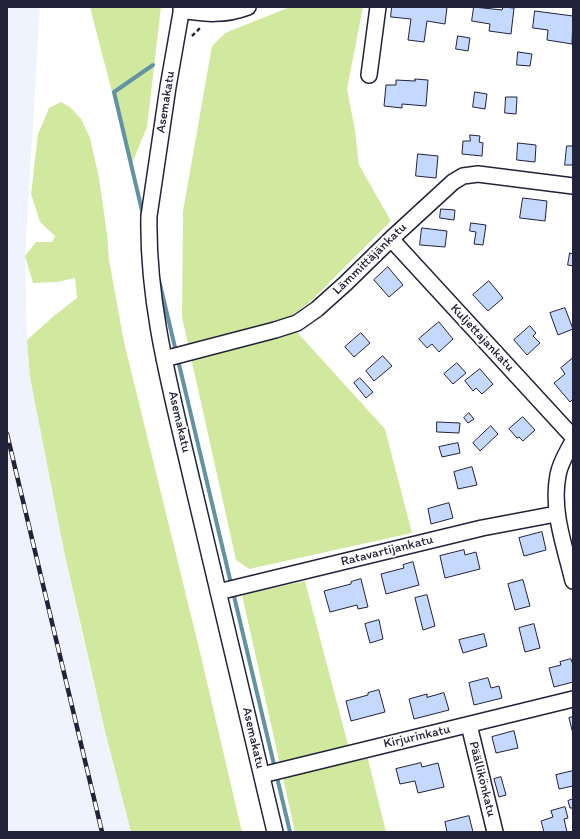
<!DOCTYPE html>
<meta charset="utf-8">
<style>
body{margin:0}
#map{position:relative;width:580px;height:839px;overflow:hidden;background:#fff;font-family:Itim,sans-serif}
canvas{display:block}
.frame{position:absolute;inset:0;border:8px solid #22223b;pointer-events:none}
</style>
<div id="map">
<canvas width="580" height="839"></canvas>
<div class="frame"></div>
</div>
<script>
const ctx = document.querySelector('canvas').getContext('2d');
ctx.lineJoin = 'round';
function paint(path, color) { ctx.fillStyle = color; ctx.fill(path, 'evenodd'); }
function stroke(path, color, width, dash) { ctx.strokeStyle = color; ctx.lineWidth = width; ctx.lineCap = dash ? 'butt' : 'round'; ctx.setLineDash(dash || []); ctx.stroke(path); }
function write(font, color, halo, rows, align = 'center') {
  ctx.font = font + ' Itim,sans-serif'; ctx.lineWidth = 4; ctx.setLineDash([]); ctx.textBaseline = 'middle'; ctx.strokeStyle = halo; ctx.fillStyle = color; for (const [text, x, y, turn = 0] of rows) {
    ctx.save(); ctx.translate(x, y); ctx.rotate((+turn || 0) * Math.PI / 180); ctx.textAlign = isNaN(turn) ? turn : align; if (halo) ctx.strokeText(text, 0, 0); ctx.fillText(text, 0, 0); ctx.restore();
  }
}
paint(new Path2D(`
 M 7,7 L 40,7 L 25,256 L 27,340 L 30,377 L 64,551 L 83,638 L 105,731 L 131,832 L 7,832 Z`), '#eef3fe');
paint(new Path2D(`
 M 90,7 L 161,7 L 147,127 L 131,166 Z
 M 290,7 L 363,7 L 347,89 L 355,130 L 359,165 L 391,221 L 311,301 L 286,320 L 385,429 L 412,533 L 249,569 L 236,560 L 182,317 L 183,211 L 212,46 L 225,33 Z
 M 61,102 L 70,107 L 81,119 L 90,138 L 99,178 L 107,234 L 109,260 L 124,342 L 199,648 L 242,832 L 131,832 L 105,731 L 64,551 L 30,377 L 27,340 L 55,315 L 77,298 L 75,278 L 57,282 L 33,283 L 25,256 L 36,242 L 52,242 L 55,236 L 40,222 L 31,194 L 38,134 L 49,108 Z
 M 305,581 L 352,760 L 368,759 L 386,832 L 295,832 L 242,595 Z`), '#d0e99f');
stroke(new Path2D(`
 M 143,215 L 114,92 L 153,65
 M 159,280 L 290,832`), '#6393a3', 4);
const building = new Path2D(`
 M 392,7 L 447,7 L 445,24 L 427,21 L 424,42 L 408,40 L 411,19 L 391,17 Z
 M 474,7 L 502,10 L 503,7 L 514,8 L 511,34 L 489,31 L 490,24 L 472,21 Z
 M 535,11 L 573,16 L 572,44 L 547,40 L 548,30 L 533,28 Z
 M 458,36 L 470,38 L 468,51 L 456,49 Z
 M 518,52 L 532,54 L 530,66 L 517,65 Z
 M 415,79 L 428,80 L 426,106 L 402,104 L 402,108 L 384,106 L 386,85 L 396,85 L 396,80 L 415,81 Z
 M 475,92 L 487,94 L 485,109 L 473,107 Z
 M 506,97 L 517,97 L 516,114 L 505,113 Z
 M 470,135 L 480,136 L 479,142 L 483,143 L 482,156 L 462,154 L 463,141 L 470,141 Z
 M 518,143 L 536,145 L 535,162 L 517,160 Z
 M 567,146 L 573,146 L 573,165 L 565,165 Z
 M 418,154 L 438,156 L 436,178 L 416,176 Z
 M 523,198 L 547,201 L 545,221 L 520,218 Z
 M 441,209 L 455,210 L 454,220 L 440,218 Z
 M 471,223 L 486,225 L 483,245 L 474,244 L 476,232 L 470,231 Z
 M 422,228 L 447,231 L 445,247 L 420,245 Z
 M 570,253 L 573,254 L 573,266 L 568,265 Z
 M 388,267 L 403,285 L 389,297 L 374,280 Z
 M 489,281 L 503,298 L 488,311 L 473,295 Z
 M 565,308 L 573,329 L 558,335 L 550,313 Z
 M 439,322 L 453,339 L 439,352 L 432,344 L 427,348 L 419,339 Z
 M 530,326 L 536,333 L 533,336 L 540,343 L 527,355 L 514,340 Z
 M 361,333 L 370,343 L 354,357 L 345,347 Z
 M 383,356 L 392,366 L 374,381 L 366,371 Z
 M 573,358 L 573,399 L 570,402 L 554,383 L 565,374 L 561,368 Z
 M 457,363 L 466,373 L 453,384 L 444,374 Z
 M 480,369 L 493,384 L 482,394 L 476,388 L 473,391 L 465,381 Z
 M 360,378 L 373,392 L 366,398 L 354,383 Z
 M 469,413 L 474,419 L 468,423 L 464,418 Z
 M 523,417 L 535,430 L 523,441 L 519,437 L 517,438 L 509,429 Z
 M 437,422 L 460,423 L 459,433 L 437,432 Z
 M 491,426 L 498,434 L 480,451 L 473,443 Z
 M 458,443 L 460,453 L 442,457 L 439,447 Z
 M 472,467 L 477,485 L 458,489 L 454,472 Z
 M 449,503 L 453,518 L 431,524 L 428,509 Z
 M 542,532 L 546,550 L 524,556 L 519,538 Z
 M 464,550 L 465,555 L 476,552 L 480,569 L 445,578 L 440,556 Z
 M 413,562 L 419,585 L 386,594 L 381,574 L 404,568 L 403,565 Z
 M 361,579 L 368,607 L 358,609 L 357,605 L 330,612 L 324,591 L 351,584 L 351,582 Z
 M 523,580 L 530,606 L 515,610 L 508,584 Z
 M 427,595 L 435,626 L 423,630 L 415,598 Z
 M 379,620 L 383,639 L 370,643 L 365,624 Z
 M 534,624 L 540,648 L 525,652 L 519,628 Z
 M 484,634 L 487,646 L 463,653 L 459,640 Z
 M 571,659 L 573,665 L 573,682 L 554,687 L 549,668 L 561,665 L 560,662 Z
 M 488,678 L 491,688 L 499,686 L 502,698 L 474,705 L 469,683 Z
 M 379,690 L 385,712 L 351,721 L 346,701 L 368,695 L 368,693 Z
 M 444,693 L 449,710 L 414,719 L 409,699 L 427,694 L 427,697 Z
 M 573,717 L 573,734 L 569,718 Z
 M 514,731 L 518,748 L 496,753 L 492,737 Z
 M 421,763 L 422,767 L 438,763 L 444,787 L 418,793 L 415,781 L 400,784 L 396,769 Z
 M 573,771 L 573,786 L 559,789 L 556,775 Z
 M 501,777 L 506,795 L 499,797 L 494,779 Z
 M 573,799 L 573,808 L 570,808 L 568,801 Z
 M 565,807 L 568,818 L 564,819 L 567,832 L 544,832 L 541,821 L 553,817 L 551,811 Z
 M 469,816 L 473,832 L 447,832 L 445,822 Z`);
paint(building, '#c5d8fd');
stroke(building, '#22223b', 1);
const minor = new Path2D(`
 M 182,7 L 168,87 L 149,216 C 147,306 172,394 192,481 C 219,598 248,715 275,832
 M 181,10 C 206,14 224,16 248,7
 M 369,75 L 378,7
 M 391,239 L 573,437
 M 164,359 L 275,330 L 297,323 L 317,309 L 346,283 L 391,239 L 453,182 L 463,176 L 478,174 L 573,186
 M 573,441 C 567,452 560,463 558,475 C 551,511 565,547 573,581
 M 218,592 L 482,528 L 556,514
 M 469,725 L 495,832
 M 262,775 L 573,699`);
stroke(minor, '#22223b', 18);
stroke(new Path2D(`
 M 192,36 L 201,27`), '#22223b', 2.5, [4, 3]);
stroke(minor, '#fff', 15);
const rail = new Path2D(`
 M 7,434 L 102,832`);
stroke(rail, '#22223b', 4.5);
stroke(rail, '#fff', 3, [9]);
write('13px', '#22223b', '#fff', [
 ["Asemakatu",166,102,-81],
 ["Lämmittäjänkatu",370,259,-44],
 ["Kuljettajankatu",482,338,47],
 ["Asemakatu",179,422,77],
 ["Ratavartijankatu",387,551,-14],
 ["Kirjurinkatu",417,737,-13],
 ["Asemakatu",253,738,77],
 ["Päällikönkatu",482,779,76]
]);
</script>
